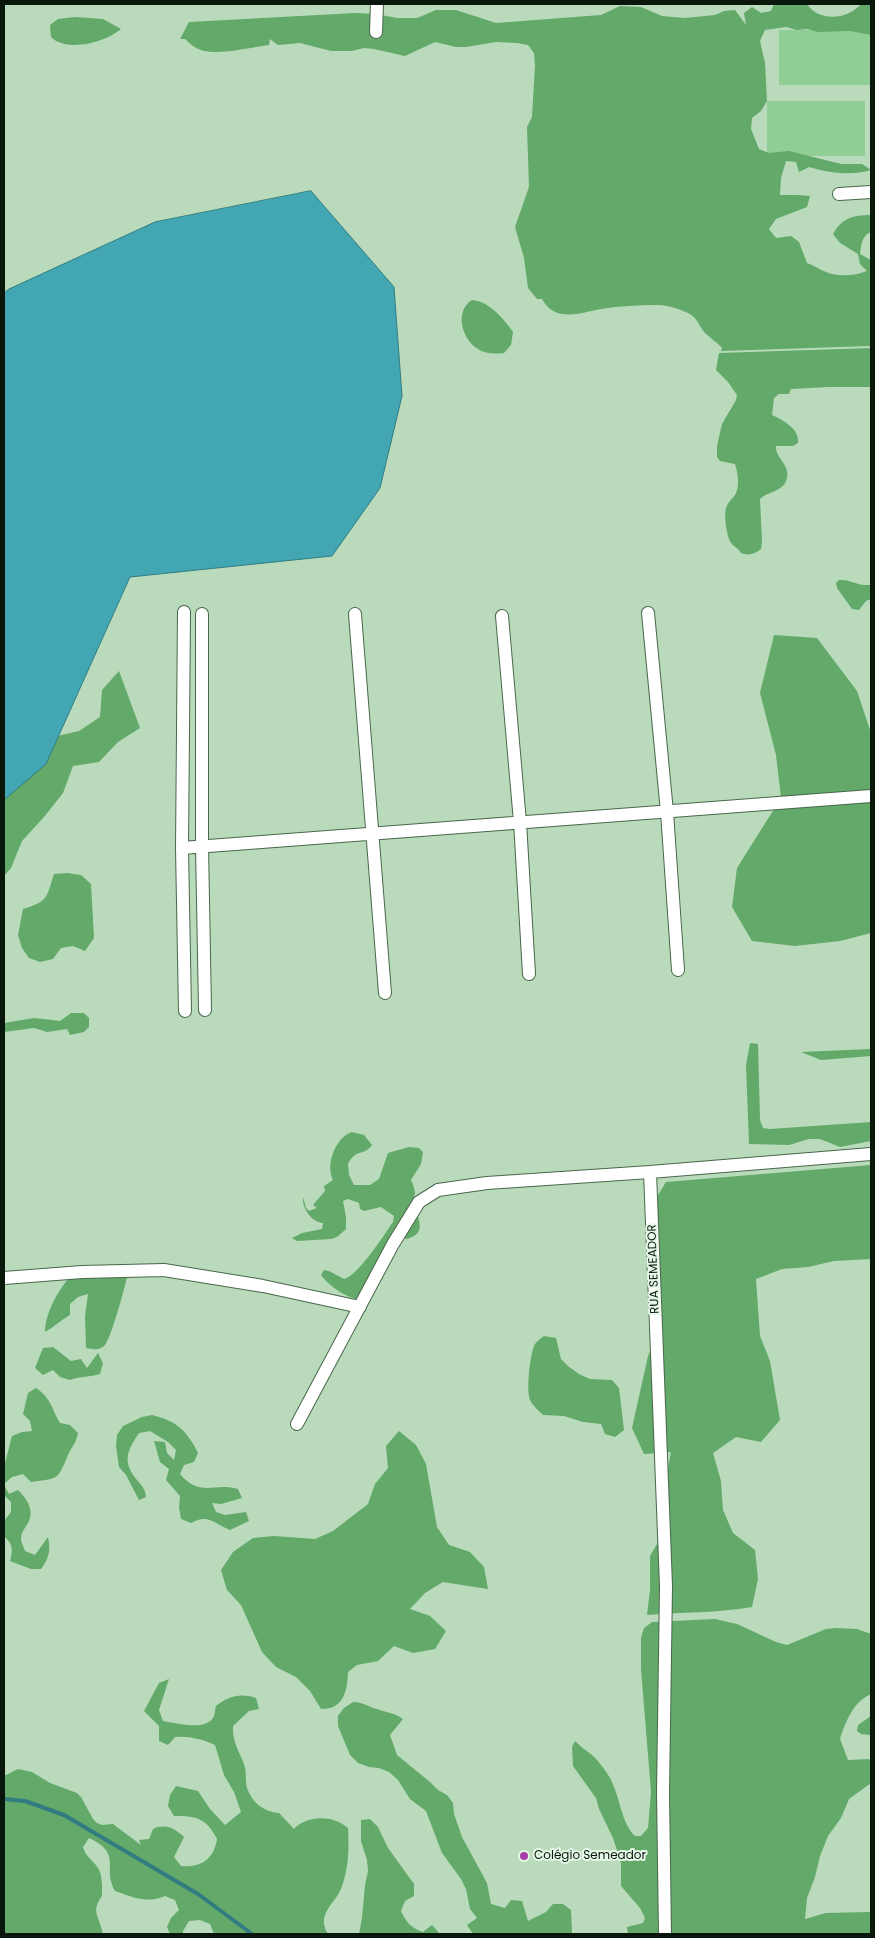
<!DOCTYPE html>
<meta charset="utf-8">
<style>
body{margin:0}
#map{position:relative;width:875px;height:1938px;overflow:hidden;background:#b9dbbb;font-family:Poppins,sans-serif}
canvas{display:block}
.frame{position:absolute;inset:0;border:5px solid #09160b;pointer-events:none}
</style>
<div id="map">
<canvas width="875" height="1938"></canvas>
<div class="frame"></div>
</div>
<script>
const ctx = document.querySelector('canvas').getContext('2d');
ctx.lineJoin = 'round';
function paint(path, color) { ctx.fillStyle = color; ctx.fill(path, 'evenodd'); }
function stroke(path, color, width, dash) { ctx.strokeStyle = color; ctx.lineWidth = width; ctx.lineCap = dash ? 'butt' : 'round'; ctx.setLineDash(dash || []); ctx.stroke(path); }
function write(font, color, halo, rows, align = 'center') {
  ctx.font = font + ' Poppins,sans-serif'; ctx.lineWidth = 4; ctx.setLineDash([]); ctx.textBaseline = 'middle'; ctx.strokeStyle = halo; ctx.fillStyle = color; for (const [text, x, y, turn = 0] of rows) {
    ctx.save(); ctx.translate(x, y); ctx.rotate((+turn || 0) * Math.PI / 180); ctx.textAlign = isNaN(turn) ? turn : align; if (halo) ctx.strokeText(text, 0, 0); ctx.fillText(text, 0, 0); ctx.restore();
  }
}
paint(new Path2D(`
 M 779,30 L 871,30 L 871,85 L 779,85 Z
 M 767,101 L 865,101 L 865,156 L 767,156 Z`), '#90ce95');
paint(new Path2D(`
 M 774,4 L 807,4 C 819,22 847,20 861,4 L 871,4 L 871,35 L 850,31 L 818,32 L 807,29 L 797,30 L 786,27 L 765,30 L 760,41 L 765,63 L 767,101 L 761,111 L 752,118 L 751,129 L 759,149 L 769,153 L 789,151 L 841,164 L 862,164 L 871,170 C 852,176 828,173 809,167 L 799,172 L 796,162 L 786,161 L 781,178 L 780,195 L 798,195 L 810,196 L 807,207 L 776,219 L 769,229 L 776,238 L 791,236 L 799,242 L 807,263 C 814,265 820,270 826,272 C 838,277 855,276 867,271 L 860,264 L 858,254 L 840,243 L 833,234 C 842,218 853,215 871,215 L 871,232 C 862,235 861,245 860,254 L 871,260 L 871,346 L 721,351 L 722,348 C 717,342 710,338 705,333 C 698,325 698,318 688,313 C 679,309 668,305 658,305 C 640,305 619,306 601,309 C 580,313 555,323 542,299 L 537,299 L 528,288 L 524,258 L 515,227 L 529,187 L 527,127 L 532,117 L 535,65 L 534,53 L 528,45 L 517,43 L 496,42 L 466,47 L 456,47 L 435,42 L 405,56 L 374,49 L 364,48 L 352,51 L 331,51 L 300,43 L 278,45 L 270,39 L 269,45 C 251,47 218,56 201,50 C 195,48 190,44 185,39 L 180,39 L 189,22 L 355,13 L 376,14 L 397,18 L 417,18 L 436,10 L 456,10 L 496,23 L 601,15 L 620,6 L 641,7 L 662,16 L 685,18 L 715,15 L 724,11 L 735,10 L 746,25 L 744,13 L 752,7 L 761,13 L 771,11 Z
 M 75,17 L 103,19 L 121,29 C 106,42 67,53 51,37 L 50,25 L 58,19 Z
 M 472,300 C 489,301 504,319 513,332 L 511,345 L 504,353 C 496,354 485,354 478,349 C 462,340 454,311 472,300 Z
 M 871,348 L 871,387 L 828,387 L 791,389 L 789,394 L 779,394 L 774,398 L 772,415 C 783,420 800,429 798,443 L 793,446 L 776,446 C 775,458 790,464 787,478 C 784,492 768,491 760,499 L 762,542 L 761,549 C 755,554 749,556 741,553 C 738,547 731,546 729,539 C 726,530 724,516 726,508 C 728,502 732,499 735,495 C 740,487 738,473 735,464 L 720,461 L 717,457 L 717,446 L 722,424 L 736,400 L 737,395 L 728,382 L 716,370 L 719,353 Z
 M 839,580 C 851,579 856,586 871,585 L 871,599 L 866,601 L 859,610 L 852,609 L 837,588 L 836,583 Z
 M 774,635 L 817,638 L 857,691 L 871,733 L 871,933 L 840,941 L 795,946 L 752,941 L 732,907 L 737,868 L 781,798 L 776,755 L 760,693 Z
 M 119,671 L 140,728 L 118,742 L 99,762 L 73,766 L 63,793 L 44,817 L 22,841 L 11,868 L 4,876 L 4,799 L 53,737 L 79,731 L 100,717 L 102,690 Z
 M 67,873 L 81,875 L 91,884 L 94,938 L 85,951 L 73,946 L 61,948 L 53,959 L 40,962 L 29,958 L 22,948 L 18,935 L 23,909 C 49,901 46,898 54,874 Z
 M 71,1013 L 84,1013 L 89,1018 L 89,1027 L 84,1032 L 70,1035 L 67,1029 L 47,1032 L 34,1028 L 4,1032 L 4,1023 L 34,1018 L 60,1021 Z
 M 750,1043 L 758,1044 L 760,1120 L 763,1128 L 770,1129 L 871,1122 L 871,1141 L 840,1147 L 820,1139 L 809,1139 L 789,1145 L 749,1144 L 746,1065 Z
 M 871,1049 L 871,1056 L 821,1060 L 801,1052 Z
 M 352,1132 L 364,1135 L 372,1145 C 365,1156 356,1148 348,1164 L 349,1175 L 354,1185 L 370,1185 L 379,1179 L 388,1153 L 409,1147 L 419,1148 L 423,1152 L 421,1164 L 411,1180 C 413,1184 414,1188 415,1192 C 415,1195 413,1200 414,1204 C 417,1217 429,1234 406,1239 L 402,1237 L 357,1299 C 345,1297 328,1285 321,1275 L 324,1270 L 329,1271 L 344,1279 C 358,1276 384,1235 393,1222 L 394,1216 L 381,1207 L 364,1211 L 360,1209 L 359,1203 L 348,1199 L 343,1201 L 346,1217 L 346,1229 L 337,1237 L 331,1239 L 297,1241 L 292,1238 L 302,1233 L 322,1229 L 323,1223 C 311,1222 302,1208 303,1197 L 306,1208 L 309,1211 L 317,1208 L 313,1205 L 325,1191 L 324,1186 L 333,1180 C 325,1164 336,1137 352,1132 Z
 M 871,1165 L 871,1259 L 834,1261 L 808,1267 L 782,1269 L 756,1279 L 760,1336 L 770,1361 L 780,1420 L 761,1442 L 736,1437 L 713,1453 L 721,1481 L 723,1510 L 733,1533 L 755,1550 L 758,1579 L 752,1607 C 718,1613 682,1612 647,1615 L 650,1590 L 650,1556 L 664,1532 L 666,1477 L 671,1452 L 644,1454 L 632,1428 L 648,1356 L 658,1333 L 655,1200 L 666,1182 Z
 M 70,1277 L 80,1279 L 127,1277 C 125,1287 110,1342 104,1346 C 98,1351 93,1349 86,1348 L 85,1316 L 88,1294 L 78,1297 L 70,1304 L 70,1315 C 61,1320 54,1327 45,1332 C 45,1314 58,1290 70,1277 Z
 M 544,1336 L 556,1338 L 561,1359 L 569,1367 L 579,1374 L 590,1379 L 612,1380 L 619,1388 L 624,1430 L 615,1437 L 605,1434 L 601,1424 L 583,1422 L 564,1416 L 543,1415 C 538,1410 533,1406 530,1400 C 526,1390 530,1353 535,1344 C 537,1341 541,1338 544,1336 Z
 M 53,1347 L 71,1361 L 81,1359 L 87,1368 L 98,1353 L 103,1363 L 100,1374 C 90,1377 80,1376 70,1380 L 60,1377 L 53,1370 L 43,1375 L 35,1368 L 43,1348 Z
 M 36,1388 C 52,1399 51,1408 60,1423 L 70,1425 L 78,1433 C 76,1444 72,1446 68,1455 C 57,1481 59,1478 31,1482 L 23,1474 L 12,1477 L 4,1484 L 4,1467 L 12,1436 L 22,1432 L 32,1431 L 30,1421 L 23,1414 L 28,1393 Z
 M 152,1415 C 177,1421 187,1431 198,1453 L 194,1462 L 184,1465 L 180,1474 C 200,1498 214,1482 238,1489 L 242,1498 L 221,1504 L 212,1503 L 216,1512 L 225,1515 L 246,1512 L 249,1521 L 230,1530 C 215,1524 208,1513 191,1523 L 181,1519 L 179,1507 L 180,1496 L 166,1480 L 169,1469 L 160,1462 L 154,1441 L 165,1442 L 167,1453 L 174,1460 L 176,1450 L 168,1442 L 150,1431 L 139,1433 C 128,1450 121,1461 137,1480 C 142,1486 145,1488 146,1497 L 139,1500 L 126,1475 L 119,1467 L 116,1446 L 117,1435 L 123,1426 L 142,1417 Z
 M 399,1431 L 416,1445 L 426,1464 L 437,1527 L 449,1545 L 470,1552 L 484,1567 L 488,1589 L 443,1582 L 425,1593 L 410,1609 L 430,1616 L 446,1631 L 435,1649 L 413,1653 L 394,1646 L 378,1661 L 357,1665 L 348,1672 C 347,1690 345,1709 321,1709 L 310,1691 L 296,1677 L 276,1667 L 262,1652 L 241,1605 L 227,1590 L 221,1570 L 233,1552 L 253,1538 L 274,1536 L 315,1539 L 333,1531 L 368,1504 L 375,1484 L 388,1468 L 386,1446 Z
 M 4,1485 L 9,1494 L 18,1490 C 25,1497 33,1507 30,1518 C 28,1526 21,1530 21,1539 C 21,1543 24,1547 25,1551 L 35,1555 L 48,1537 C 51,1550 49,1558 41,1569 L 31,1569 L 10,1561 C 13,1550 13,1544 4,1536 L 4,1521 L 11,1512 L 11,1502 L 4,1495 Z
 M 715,1619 L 737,1624 L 776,1642 L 787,1645 L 826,1629 L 836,1628 L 857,1629 L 871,1634 L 871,1694 C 853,1702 846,1721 840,1739 L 848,1760 L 869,1759 L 871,1762 L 871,1783 L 849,1799 L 841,1818 L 828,1836 L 820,1856 L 815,1877 L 807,1898 L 805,1919 L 826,1913 L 871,1912 L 871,1934 L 628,1934 L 627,1927 L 643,1923 L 645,1918 L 640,1908 L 621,1886 L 621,1863 L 613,1838 L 599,1809 L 596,1798 L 573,1766 L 572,1747 L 575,1741 C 580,1746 585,1750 591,1754 C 596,1758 607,1772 610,1778 C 620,1796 621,1823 635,1836 L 641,1836 L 648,1828 L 651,1792 L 641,1669 L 641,1638 L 644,1628 L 652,1622 Z
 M 169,1679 L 159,1710 L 163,1721 C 176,1723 204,1731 213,1718 C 215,1715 215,1709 216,1706 C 229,1696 240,1693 256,1698 L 259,1709 L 249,1711 L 233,1726 C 232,1741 239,1751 244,1764 C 247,1772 245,1780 247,1788 C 252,1803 264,1812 279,1813 L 294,1829 C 307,1815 333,1815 348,1828 C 349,1847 349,1867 342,1886 C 337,1903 315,1913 328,1934 L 214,1934 L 210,1924 L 200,1920 L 189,1921 L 183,1931 L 183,1934 L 170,1934 L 167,1927 L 171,1918 L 179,1910 L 175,1900 L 165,1896 C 147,1904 132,1897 115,1891 C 102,1867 123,1854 89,1838 L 83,1847 C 86,1856 89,1857 95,1864 C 103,1872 102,1885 102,1896 C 90,1912 100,1917 103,1934 L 4,1934 L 4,1774 L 6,1775 L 18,1769 L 32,1772 L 50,1783 L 77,1793 L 81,1797 L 93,1819 L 97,1823 L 102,1825 L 113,1824 L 141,1845 L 139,1840 L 149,1839 L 153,1829 C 166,1823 175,1829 184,1837 L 174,1857 L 181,1866 C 201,1868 214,1859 217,1839 C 206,1818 197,1816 174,1816 L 168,1806 L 170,1795 L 176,1786 L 198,1791 L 210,1809 L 225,1825 L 241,1812 L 234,1792 L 224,1775 L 215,1745 C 202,1739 189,1736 175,1737 L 168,1745 L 159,1741 L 159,1726 L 144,1711 L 159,1683 Z
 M 353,1702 C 364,1702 370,1708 380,1710 C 391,1714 393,1712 403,1719 L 390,1735 L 397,1755 L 430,1782 L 438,1790 L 447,1795 L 453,1803 L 454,1814 L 462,1837 L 487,1883 L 491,1904 L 505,1908 L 511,1900 L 522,1901 L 528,1921 L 546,1912 L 553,1904 L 563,1904 L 571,1910 L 572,1934 L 473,1934 L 467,1925 L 477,1918 L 470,1909 L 466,1889 L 461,1879 L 442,1853 L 426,1811 L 410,1799 L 398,1780 L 389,1772 L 379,1768 L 369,1767 L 358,1763 L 350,1755 L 338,1726 L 338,1716 L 344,1708 Z
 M 871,1716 L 871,1735 L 861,1734 L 857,1731 L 858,1725 Z
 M 370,1819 L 378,1827 L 388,1848 L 414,1884 L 414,1896 L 405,1901 L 401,1911 C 406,1922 411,1928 423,1932 L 432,1925 L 440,1934 L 359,1934 L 362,1918 L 365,1885 L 368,1871 L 367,1860 L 361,1841 L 361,1820 Z`), '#62a96a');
const water = new Path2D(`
 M 311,191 L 394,287 L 402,396 L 380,488 L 332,556 L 130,577 L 46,764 L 4,800 L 4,293 L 9,289 L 155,222 Z`);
paint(water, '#42a7b3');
stroke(water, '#317c81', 1);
stroke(new Path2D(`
 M 4,1799 L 25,1801 L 64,1815 L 198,1894 L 252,1934`), '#317c81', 4);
const street = new Path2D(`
 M 376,32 L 377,4
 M 839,194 L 871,192
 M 184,612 L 182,848 L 185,1011
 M 648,613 L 667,812 L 678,970
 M 202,614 L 202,846 L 205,1010
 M 355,614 L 385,993
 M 502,616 L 520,822 L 529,974
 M 182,848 L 871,796
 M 4,1278 L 82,1272 L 164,1270 L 263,1286 L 360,1307
 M 297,1424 L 393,1244 L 419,1202 L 438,1190 L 487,1183 L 650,1172
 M 665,1934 L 663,1793 L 666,1586 L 650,1172 L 871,1154`);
stroke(street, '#49674b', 14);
stroke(street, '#fff', 12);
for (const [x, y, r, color] of [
 [524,1856,5,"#a33fa5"]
]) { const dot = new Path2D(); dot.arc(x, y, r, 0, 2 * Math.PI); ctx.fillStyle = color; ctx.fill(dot); stroke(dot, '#e5f7e6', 2); }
write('12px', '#09160b', '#e5f7e6', [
 ["RUA SEMEADOR",654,1269,-92]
]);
write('12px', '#09160b', '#e5f7e6', [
 ["Colégio Semeador",534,1856]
], 'left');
</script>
